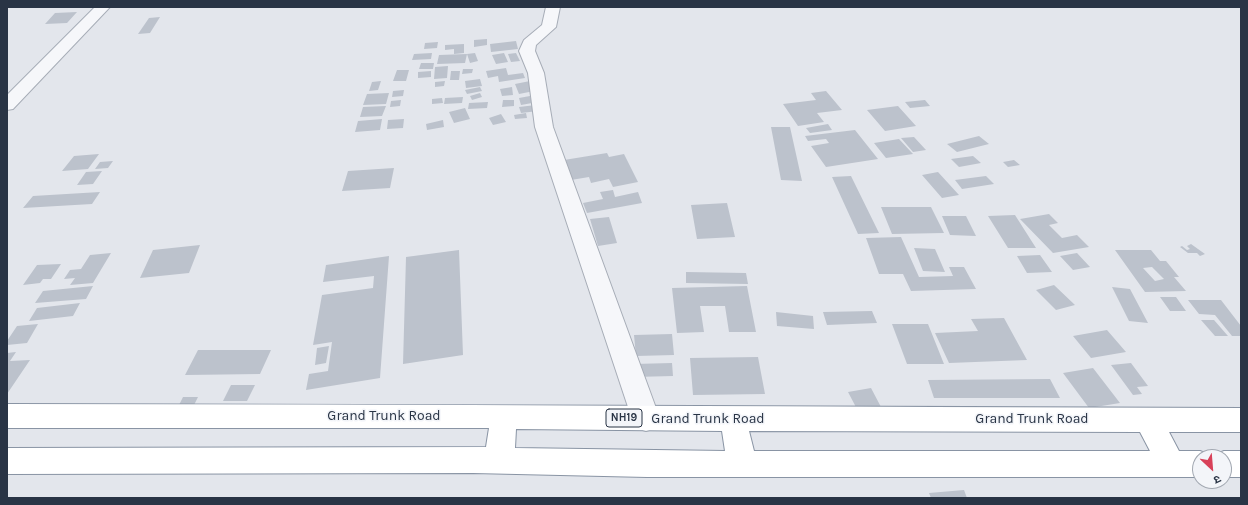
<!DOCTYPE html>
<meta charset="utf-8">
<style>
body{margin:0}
#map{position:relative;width:1248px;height:505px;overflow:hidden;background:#e3e6ec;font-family:Karla,"Noto Sans Devanagari",sans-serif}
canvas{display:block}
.frame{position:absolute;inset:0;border:8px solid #293445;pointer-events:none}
.north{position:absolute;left:1192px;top:449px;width:40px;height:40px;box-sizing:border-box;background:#f3f5f9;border:1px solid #a2a8b1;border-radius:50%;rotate:154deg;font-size:11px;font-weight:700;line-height:16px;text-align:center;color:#293445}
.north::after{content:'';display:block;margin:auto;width:14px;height:18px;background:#d84159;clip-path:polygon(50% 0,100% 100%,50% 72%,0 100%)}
</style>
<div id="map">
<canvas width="1248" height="505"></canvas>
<div class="frame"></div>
<div class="north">उ</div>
</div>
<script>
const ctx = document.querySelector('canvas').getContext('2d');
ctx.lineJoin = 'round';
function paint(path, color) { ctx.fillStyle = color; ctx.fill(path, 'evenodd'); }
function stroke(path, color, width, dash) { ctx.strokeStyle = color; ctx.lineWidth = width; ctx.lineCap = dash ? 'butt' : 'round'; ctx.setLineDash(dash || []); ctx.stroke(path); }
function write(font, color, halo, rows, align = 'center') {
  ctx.font = font + ' Karla,sans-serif'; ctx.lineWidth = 3; ctx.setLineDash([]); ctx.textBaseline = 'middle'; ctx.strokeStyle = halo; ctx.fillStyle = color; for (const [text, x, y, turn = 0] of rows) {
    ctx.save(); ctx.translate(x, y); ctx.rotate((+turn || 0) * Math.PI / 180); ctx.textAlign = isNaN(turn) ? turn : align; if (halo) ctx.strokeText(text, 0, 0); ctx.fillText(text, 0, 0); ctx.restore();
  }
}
paint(new Path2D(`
 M 77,12 L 67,23 L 45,24 L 55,13 Z
 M 160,17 L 150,33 L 138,34 L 149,18 Z
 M 487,39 L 487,45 L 474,47 L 474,40 Z
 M 516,41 L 518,49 L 491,52 L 490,44 Z
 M 438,42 L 437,48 L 424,49 L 425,43 Z
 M 464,44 L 464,53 L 454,54 L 454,49 L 445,50 L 445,45 Z
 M 432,53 L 431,59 L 412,60 L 414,54 Z
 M 475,53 L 478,61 L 470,63 L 467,54 Z
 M 504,53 L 508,62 L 496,64 L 492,55 Z
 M 516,53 L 520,61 L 511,62 L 508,54 Z
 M 467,54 L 465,63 L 437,64 L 439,55 Z
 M 421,63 L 434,63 L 433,69 L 419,69 Z
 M 448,66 L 447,78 L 434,79 L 435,67 Z
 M 506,68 L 508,75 L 523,73 L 525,78 L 499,82 L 498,76 L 488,78 L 486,71 Z
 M 463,69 L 473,69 L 472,73 L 462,74 Z
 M 397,70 L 409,70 L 406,81 L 393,81 Z
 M 431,71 L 431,77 L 418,78 L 418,72 Z
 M 451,71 L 460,71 L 459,80 L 450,80 Z
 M 480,79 L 482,86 L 466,88 L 465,81 Z
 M 381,81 L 378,90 L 369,91 L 372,82 Z
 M 445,81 L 444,86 L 435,87 L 435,82 Z
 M 530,81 L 534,91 L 519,94 L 515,84 Z
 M 480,87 L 482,91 L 467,94 L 465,90 Z
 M 512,87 L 513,95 L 502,96 L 500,89 Z
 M 404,90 L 403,96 L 392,97 L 393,91 Z
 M 826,91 L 842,110 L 817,113 L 824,122 L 798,126 L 783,104 L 816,100 L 811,93 Z
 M 389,93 L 386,104 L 363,105 L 367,94 Z
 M 480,93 L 482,97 L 472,100 L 470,96 Z
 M 530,96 L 532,103 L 521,105 L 519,98 Z
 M 463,97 L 462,103 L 444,104 L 445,98 Z
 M 442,98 L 443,103 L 432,104 L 432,99 Z
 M 401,100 L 400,106 L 390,107 L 391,101 Z
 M 503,100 L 514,100 L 514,106 L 502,107 Z
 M 925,100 L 930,106 L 910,108 L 905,102 Z
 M 488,102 L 487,108 L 468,109 L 469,103 Z
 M 536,105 L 538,111 L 521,113 L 519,107 Z
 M 386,106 L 382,116 L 360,117 L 363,107 Z
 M 898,106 L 916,126 L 885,131 L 867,110 Z
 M 465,108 L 470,119 L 454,123 L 449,112 Z
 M 526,113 L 527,118 L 515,119 L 514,115 Z
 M 501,114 L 506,122 L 493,125 L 489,118 Z
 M 382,119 L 380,130 L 355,132 L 358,121 Z
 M 404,119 L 403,128 L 387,129 L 388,120 Z
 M 443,120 L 444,127 L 427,130 L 426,124 Z
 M 828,124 L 832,130 L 810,133 L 806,128 Z
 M 771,127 L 790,127 L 802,181 L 781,180 Z
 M 855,130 L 878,159 L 826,167 L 811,146 L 829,143 L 826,139 L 808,141 L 805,136 Z
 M 979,136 L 989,144 L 957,152 L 947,144 Z
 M 914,137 L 926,150 L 913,152 L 901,138 Z
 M 899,139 L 913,154 L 886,158 L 874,143 Z
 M 607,153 L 609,157 L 624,154 L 638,182 L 613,187 L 609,179 L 591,183 L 589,177 L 571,180 L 564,160 Z
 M 99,154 L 88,169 L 62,171 L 74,156 Z
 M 973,156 L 981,163 L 959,167 L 951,159 Z
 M 1014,160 L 1020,165 L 1008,167 L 1003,162 Z
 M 113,161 L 108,168 L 95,169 L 100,162 Z
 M 394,168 L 390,188 L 342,191 L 348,171 Z
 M 102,171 L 93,184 L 77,185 L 86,172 Z
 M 938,172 L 959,195 L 942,198 L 922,175 Z
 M 851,176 L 879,233 L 858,234 L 832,177 Z
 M 986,176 L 994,184 L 962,189 L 955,180 Z
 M 613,190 L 615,197 L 638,192 L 642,203 L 587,213 L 583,203 L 603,199 L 600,192 Z
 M 100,192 L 92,204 L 23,208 L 33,196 Z
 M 727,203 L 735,237 L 697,239 L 691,205 Z
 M 881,207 L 931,207 L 944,233 L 892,234 Z
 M 1049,214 L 1058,223 L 1049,225 L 1062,238 L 1077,235 L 1089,247 L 1053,253 L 1020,219 Z
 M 1015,215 L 1036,248 L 1008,248 L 988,216 Z
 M 942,216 L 966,216 L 976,236 L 950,235 Z
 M 609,217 L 617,243 L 598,246 L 590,219 Z
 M 901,237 L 919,277 L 953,276 L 949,267 L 964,267 L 976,289 L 911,291 L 903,274 L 879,274 L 866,238 Z
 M 1191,244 L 1205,254 L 1200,256 L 1197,253 L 1188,253 L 1180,247 L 1182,246 L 1187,250 L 1190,249 L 1187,246 Z
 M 200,245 L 189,273 L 140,278 L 153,250 Z
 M 914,248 L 935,249 L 945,272 L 923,271 Z
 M 459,250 L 463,355 L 403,364 L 406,257 Z
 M 1115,250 L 1151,250 L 1160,261 L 1166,261 L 1179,277 L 1174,277 L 1186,291 L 1145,292 ZM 1152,267 L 1164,279 L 1155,281 L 1143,268 Z
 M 111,253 L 93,283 L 70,285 L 75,278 L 64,279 L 70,270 L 81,269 L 90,255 Z
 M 1077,253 L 1090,267 L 1073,270 L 1060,256 Z
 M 1040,255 L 1052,272 L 1027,273 L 1017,256 Z
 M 389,256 L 380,378 L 306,390 L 309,374 L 328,371 L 332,342 L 313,345 L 322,295 L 373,288 L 374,276 L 323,282 L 326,265 Z
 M 61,264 L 51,279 L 43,279 L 40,283 L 23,285 L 37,265 Z
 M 686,272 L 746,273 L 748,284 L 686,283 Z
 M 1054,285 L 1075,305 L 1056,310 L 1036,290 Z
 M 93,286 L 86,299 L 35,303 L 43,291 Z
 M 747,286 L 756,332 L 729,332 L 725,306 L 700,306 L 704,332 L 677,333 L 672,288 Z
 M 1112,287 L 1130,289 L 1148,323 L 1129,321 Z
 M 1160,297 L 1176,297 L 1186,311 L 1170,311 Z
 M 1188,300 L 1221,300 L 1241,326 L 1241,336 L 1232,336 L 1215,315 L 1199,314 Z
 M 80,303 L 73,316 L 29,321 L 37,308 Z
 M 872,311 L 877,323 L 827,325 L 823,312 Z
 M 776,312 L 813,316 L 814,329 L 777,326 Z
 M 1004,318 L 1027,360 L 949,363 L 935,333 L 978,331 L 971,319 Z
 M 1201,320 L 1214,320 L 1228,336 L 1215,336 Z
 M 38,324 L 27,343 L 7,345 L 7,341 L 17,326 Z
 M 892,324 L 928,324 L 944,364 L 907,364 Z
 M 1107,330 L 1126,352 L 1091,358 L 1073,336 Z
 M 672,334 L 674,355 L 636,356 L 634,335 Z
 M 329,346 L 326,363 L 315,365 L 317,348 Z
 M 198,350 L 271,350 L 260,374 L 185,375 Z
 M 16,352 L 10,361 L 30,360 L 7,394 L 7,353 Z
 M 758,357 L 765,394 L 693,395 L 690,358 Z
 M 672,363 L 673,376 L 634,377 L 634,364 Z
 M 1131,363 L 1148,386 L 1137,387 L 1142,394 L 1133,395 L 1111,365 Z
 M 1093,368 L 1120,403 L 1089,408 L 1063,373 Z
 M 1050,379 L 1060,398 L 934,398 L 928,380 Z
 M 231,385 L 255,385 L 247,401 L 223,401 Z
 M 871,388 L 881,407 L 858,411 L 848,392 Z
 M 183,397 L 198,397 L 191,411 L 176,411 Z
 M 964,490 L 967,498 L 931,498 L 929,493 Z`), '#bcc2cc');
const minor = new Path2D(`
 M 95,7 L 110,7 L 13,109 L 7,110 L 7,95 Z
 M 546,7 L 560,7 L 556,27 L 536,45 L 535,51 L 544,73 L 553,127 L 660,419 L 656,428 L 646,431 L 636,428 L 632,419 L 535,127 L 528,73 L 519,51 L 524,40 L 542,25 Z`);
const highway = new Path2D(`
 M 7,404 C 418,404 830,407 1241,408 L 1241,432 L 1169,432 L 1179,451 L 1200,451 L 1210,455 L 1211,457 L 1200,457 L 1200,477 L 647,477 L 473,473 L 7,474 L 7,448 L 486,447 L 489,428 L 7,428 ZM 516,429 L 722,431 L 725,451 L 515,448 ZM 749,431 L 1140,432 L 1150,451 L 754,451 Z
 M 1224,451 L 1241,451 L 1241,477 L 1224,477 L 1224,457 L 1213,457 L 1214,455 Z`);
stroke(minor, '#a7adb7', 2);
stroke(highway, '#8994a4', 2);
paint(minor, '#f6f7fa');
paint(highway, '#fff');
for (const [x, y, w] of [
 [624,418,36]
]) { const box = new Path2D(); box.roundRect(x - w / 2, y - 9, w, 18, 3); ctx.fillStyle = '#f3f5f9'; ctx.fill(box); stroke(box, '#293445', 1); }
write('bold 11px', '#293445', null, [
 ["NH19",624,418]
]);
write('14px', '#293445', '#f3f5f9', [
 ["Grand Trunk Road",384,416],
 ["Grand Trunk Road",708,419],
 ["Grand Trunk Road",1032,419]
]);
</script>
